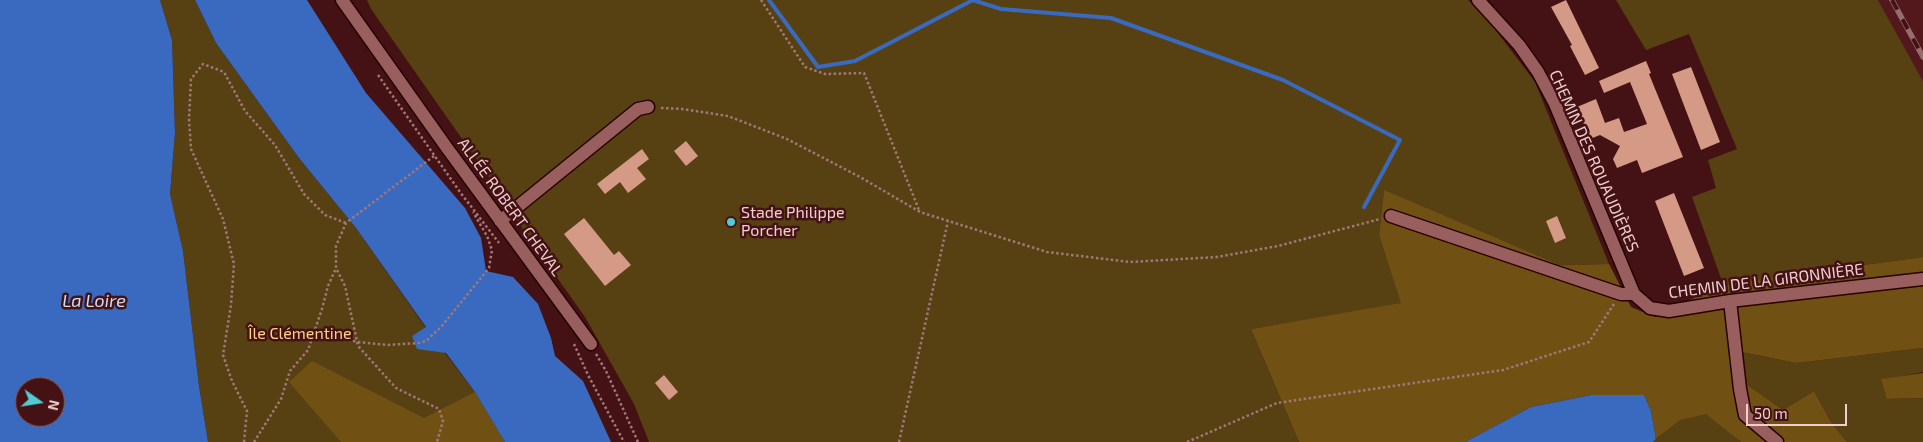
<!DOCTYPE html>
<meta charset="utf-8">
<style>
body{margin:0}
#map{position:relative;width:1923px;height:442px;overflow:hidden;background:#441215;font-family:"Exo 2",sans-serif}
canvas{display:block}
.north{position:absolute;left:15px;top:377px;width:50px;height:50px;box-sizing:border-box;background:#441215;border:1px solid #885d5e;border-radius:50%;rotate:103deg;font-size:14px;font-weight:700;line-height:20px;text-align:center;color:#efcecc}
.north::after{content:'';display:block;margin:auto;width:18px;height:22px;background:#51ccd3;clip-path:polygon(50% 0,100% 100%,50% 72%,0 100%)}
.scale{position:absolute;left:1746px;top:404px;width:101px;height:22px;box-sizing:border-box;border:2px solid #efcecc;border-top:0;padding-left:6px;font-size:15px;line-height:18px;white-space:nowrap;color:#efcecc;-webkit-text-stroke:4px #441215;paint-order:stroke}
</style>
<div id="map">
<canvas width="1923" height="442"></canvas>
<div class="north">N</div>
<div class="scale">50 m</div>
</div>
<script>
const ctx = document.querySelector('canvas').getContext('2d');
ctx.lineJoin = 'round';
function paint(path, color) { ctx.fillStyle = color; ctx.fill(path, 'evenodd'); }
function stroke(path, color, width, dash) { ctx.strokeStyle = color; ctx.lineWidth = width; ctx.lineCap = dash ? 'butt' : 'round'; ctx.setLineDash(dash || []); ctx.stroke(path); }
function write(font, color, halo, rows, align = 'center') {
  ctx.font = font + ' "Exo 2",sans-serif'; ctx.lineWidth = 5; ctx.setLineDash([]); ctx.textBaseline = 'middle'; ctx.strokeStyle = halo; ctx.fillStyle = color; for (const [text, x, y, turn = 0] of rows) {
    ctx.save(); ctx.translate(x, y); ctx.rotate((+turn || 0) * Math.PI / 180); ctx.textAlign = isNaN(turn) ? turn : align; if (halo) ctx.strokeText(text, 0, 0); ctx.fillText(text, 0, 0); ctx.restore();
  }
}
paint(new Path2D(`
 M 1878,0 L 1923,0 L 1923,81 Z`), '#52181c');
paint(new Path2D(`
 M 160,0 L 195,0 L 216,43 L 299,158 L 356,228 L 426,328 L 412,336 L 445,353 L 475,392 L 505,442 L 208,442 L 199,386 L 183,251 L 170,194 L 175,133 L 172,40 Z
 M 367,0 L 1468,0 L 1485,16 L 1535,82 L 1609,264 L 1560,265 L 1384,191 L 1379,235 L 1402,304 L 1251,329 L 1299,442 L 649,442 L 634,404 L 585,317 L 524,231 L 500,193 L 371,9 Z
 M 1616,0 L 1878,0 L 1923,81 L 1923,257 L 1723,284 L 1692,197 L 1716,188 L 1708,160 L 1737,149 L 1689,34 L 1646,50 Z
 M 1923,348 L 1923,372 L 1882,380 L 1888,399 L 1923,398 L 1923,442 L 1847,442 L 1831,422 L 1814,391 L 1783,410 L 1742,381 L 1740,352 L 1796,363 Z
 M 1707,413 L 1741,442 L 1653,442 L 1680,419 Z`), '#574012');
paint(new Path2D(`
 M 1384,190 L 1560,265 L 1609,264 L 1631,307 L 1655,317 L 1723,284 L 1923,257 L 1923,348 L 1796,363 L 1741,352 L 1742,381 L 1783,410 L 1814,391 L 1831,422 L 1847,442 L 1741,442 L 1706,414 L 1680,420 L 1656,439 L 1651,411 L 1644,395 L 1591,395 L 1531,407 L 1465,442 L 1299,442 L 1251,329 L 1401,303 L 1379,235 Z
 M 312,361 L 424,418 L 475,392 L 505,442 L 341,442 L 289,382 Z
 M 1923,373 L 1923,398 L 1887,399 L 1881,379 Z`), '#705113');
paint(new Path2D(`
 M 0,0 L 160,0 L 172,40 L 175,133 L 170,194 L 183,251 L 199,386 L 208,442 L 0,442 ZM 25,387 L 55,387 L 55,417 L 25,417 Z
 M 195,0 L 307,0 L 366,93 L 465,208 L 481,238 L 486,271 L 513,277 L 538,304 L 551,338 L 555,356 L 583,381 L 611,442 L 505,442 L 475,392 L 446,353 L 417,349 L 412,336 L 426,327 L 356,228 L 299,158 L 216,43 Z
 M 1591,395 L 1644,395 L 1651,411 L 1656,439 L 1653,442 L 1465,442 L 1531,407 Z`), '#396abf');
stroke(new Path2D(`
 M 769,0 L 818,67 L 855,61 L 973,0
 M 973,0 L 1001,9 L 1111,18 L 1283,80 L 1400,140 L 1364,207`), '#396abf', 4);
paint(new Path2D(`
 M 1566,0 L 1599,68 L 1585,75 L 1570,46 L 1572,45 L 1551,7 Z
 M 1646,61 L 1651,73 L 1649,74 L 1683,157 L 1642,173 L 1637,160 L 1617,168 L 1613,159 L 1620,146 L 1600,135 L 1590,139 L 1577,107 L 1596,99 L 1605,123 L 1619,118 L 1624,132 L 1647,124 L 1630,82 L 1604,93 L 1599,81 Z
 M 1691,67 L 1720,142 L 1701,150 L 1672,74 Z
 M 686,141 L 698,156 L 686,166 L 674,151 Z
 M 642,149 L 649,159 L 637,168 L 646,179 L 628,193 L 620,182 L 605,194 L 597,184 Z
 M 1674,193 L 1704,268 L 1684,276 L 1655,201 Z
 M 1557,216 L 1566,238 L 1555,243 L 1546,221 Z
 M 584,218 L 614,255 L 619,251 L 631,265 L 605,286 L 564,234 Z
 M 664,375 L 678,392 L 669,400 L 655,383 Z`), '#d49a85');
const minor = new Path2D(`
 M 342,0 L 447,148 L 591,344
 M 1478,0 L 1519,45 L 1538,72 L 1555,104 L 1634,294
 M 1391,216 L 1621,294 L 1634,294 L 1650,308 L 1669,311 L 1730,301 L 1923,279
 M 500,221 L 638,109 L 648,107
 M 1730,301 L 1740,389 L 1745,415 L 1777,442`);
stroke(minor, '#280002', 15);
stroke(new Path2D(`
 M 761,0 L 805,67 L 825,74 L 864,73 L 919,210
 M 378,75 L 460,192 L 499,243
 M 661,108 L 682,109 L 728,116 L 787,139 L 860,177 L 920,212 L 1047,252 L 1130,262 L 1217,257 L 1278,246 L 1380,219
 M 434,156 L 346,223 L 336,246 L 336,268 L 345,286 L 358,346 L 396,388 L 439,409 L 443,421 L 437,442
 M 314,332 L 358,342 L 387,345 L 419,343 L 426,341 L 441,327 L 489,268 L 492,250 L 487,236 L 473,212
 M 574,344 L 588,375 L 624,442
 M 596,354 L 606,371 L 638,442
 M 244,442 L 247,411 L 232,381 L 223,355 L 231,305 L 234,264 L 223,219 L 191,149 L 189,119 L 191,79 L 203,64 L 224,72 L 245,111 L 275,145 L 304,194 L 325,215 L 346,223
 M 254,442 L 281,399 L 290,371 L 308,350 L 322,309 L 328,286 L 336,268
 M 899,442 L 948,221
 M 1187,442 L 1277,403 L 1503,370 L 1589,342 L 1614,304`), '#a17879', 2.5, [2.5, 2.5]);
stroke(minor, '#995e5e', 12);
const rail = new Path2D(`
 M 1892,0 L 1923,57`);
stroke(rail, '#966d6d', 5.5);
stroke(rail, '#441215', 4, [11]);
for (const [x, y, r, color] of [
 [731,222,5,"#51ccd3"]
]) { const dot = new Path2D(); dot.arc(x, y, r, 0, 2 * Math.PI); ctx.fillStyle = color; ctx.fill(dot); stroke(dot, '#441215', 2); }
write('16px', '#efcecc', '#441215', [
 ["CHEMIN DES ROUAUDIÈRES",1594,161,66],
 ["ALLÉE ROBERT CHEVAL",510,207,54],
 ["CHEMIN DE LA GIRONNIÈRE",1766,281,-7]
]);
write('16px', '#efcecc', '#441215', [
 ["Stade Philippe",741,213],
 ["Porcher",741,231]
], 'left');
write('16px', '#fcd187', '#441215', [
 ["Île Clémentine",300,334]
]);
write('italic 18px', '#cfddf4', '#441215', [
 ["La Loire",94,301]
]);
</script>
